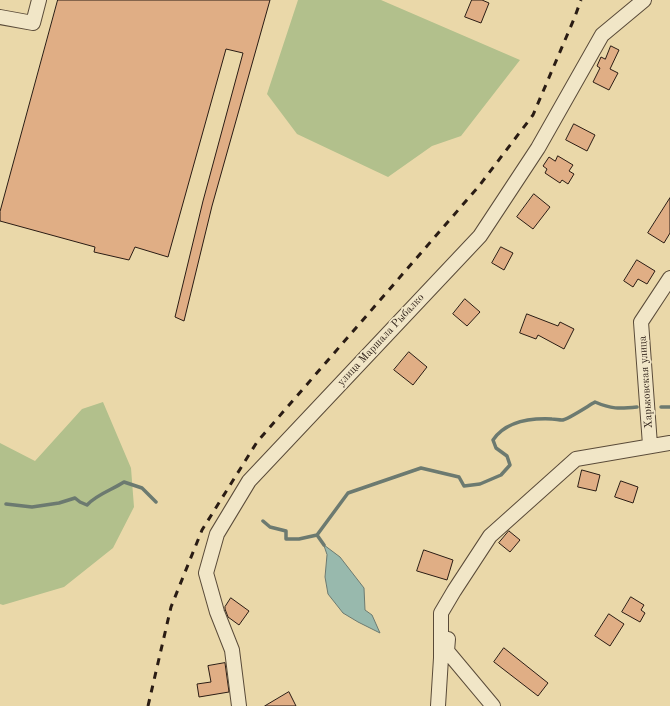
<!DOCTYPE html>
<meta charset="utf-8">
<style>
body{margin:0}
canvas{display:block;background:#ead8a9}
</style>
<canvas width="670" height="706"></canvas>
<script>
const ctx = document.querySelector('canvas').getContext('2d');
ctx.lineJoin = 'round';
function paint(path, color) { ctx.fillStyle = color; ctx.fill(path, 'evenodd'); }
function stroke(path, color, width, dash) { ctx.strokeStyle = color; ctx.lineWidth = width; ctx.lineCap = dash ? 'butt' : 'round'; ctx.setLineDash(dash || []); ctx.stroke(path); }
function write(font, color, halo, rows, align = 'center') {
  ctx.font = font + ' "Old Standard TT",serif'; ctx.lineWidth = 3.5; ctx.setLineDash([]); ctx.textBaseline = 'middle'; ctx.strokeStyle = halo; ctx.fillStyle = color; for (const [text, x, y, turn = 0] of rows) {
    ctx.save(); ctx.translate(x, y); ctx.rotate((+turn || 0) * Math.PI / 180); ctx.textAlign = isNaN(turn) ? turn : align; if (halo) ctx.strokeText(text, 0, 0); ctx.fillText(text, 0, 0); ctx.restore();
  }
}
paint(new Path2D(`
 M 298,0 L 381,0 L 520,60 L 461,136 L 432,146 L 388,177 L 297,134 L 267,94 Z
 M 103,402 L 131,468 L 134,507 L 113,548 L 64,587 L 3,605 L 0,604 L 0,443 L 35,461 L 82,409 Z`), '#b2c08c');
const water = new Path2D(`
 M 324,545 L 340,557 L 364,588 L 365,610 L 372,615 L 380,633 L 358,622 L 343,613 L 328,594 L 325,577 L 327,555 Z`);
paint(water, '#98b9ad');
stroke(water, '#6c7a70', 1);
stroke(new Path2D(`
 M 661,407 L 670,407
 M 6,504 L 32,507 L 59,503 L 75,498 L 80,502 L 87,505 C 97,494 112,490 124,482 L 142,488 L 156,502
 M 263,521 L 270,527 L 286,531 L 286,539 L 299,539 L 317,535
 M 324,545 L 317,535 L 348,493 L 421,468 L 459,477 L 464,486 L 480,484 L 501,475 L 510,465 L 507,456 L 496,448 L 493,440 C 506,421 530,418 552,419 C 555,419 559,420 562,420 C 567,420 588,406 595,402 C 611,409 619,409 637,407`), '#6c7a70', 3.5);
const building = new Path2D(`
 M 58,0 L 270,0 L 212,206 L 184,321 L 175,317 L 203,201 L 243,53 L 226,49 L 168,257 L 135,247 L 129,260 L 94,252 L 95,247 L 0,221 L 0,212 Z
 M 472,0 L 482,0 L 489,3 L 481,23 L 465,17 Z
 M 611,46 L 619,50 L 610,69 L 618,73 L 609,90 L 593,82 L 600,68 L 597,66 L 601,57 L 605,59 Z
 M 574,124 L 595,135 L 587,151 L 566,140 Z
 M 558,156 L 573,165 L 569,171 L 574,174 L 568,184 L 562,180 L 560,183 L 545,173 L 547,169 L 543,166 L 549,157 L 555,161 Z
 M 534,194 L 550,207 L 533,229 L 517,217 Z
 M 670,198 L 670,233 L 664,243 L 648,233 Z
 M 501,247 L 513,253 L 504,270 L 492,263 Z
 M 637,260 L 655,271 L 647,284 L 638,279 L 633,287 L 624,281 Z
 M 465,299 L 480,312 L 467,326 L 453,314 Z
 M 527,314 L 558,326 L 560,322 L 574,329 L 564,349 L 538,335 L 536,339 L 520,333 Z
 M 409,352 L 427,367 L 413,385 L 394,370 Z
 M 582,470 L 600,475 L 596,491 L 578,487 Z
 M 621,481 L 638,487 L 633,503 L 615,497 Z
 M 509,531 L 520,540 L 510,552 L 499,543 Z
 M 424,550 L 453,560 L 447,580 L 417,571 Z
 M 631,597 L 644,605 L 641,610 L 645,613 L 640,622 L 622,612 Z
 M 231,598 L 249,611 L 239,625 L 228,617 L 225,609 L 225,607 Z
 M 609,614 L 624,624 L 610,646 L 595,636 Z
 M 504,648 L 548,683 L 538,696 L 494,662 Z
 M 225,663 L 229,692 L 199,697 L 197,684 L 211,682 L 208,666 Z
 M 289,692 L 296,706 L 265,706 Z`);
paint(building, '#e0ae85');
stroke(building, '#2a1c14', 1);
const minor = new Path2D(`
 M 0,17 L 33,23 L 39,0
 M 650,445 L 641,322 L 670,278
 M 448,639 L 447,651 L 493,706
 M 239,706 L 232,650 L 217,612 L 206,573 L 217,534 L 249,481 L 480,236 L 538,148 L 602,35 L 644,0
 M 438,706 L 441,658 L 441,613 L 454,591 L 490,536 L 576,459 L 670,443`);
stroke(minor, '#5a4b39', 16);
stroke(minor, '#f1e6c7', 14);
stroke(new Path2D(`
 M 148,706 L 171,607 L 202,530 L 257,442 L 479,186 L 533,115 L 574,19 L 581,0`), '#2a1c14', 3, [7, 7]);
write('11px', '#2a1c14', '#f1e6c7', [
 ["улица Маршала Рыбалко",381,340,-47],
 ["Харьковская улица",646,382,-94]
]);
</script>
